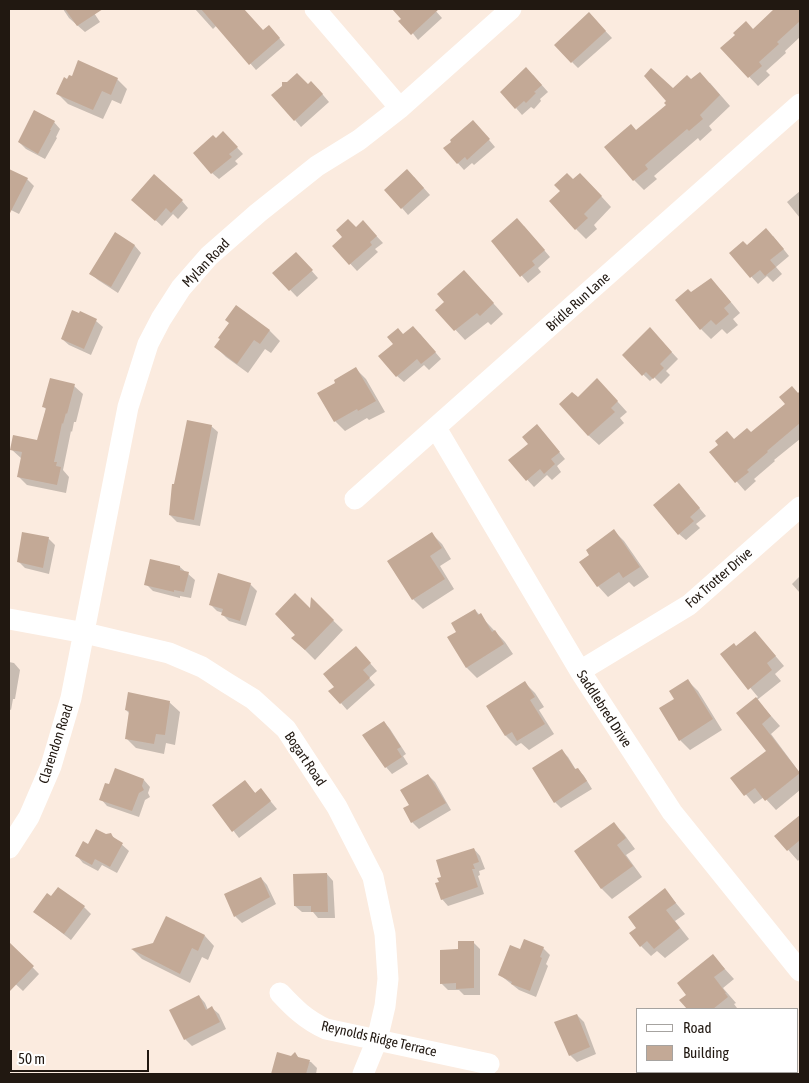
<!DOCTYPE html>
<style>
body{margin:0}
#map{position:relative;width:809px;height:1083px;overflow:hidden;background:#fbebdf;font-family:"Asap Condensed",sans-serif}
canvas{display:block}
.frame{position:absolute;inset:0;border:10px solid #211811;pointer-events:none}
.legend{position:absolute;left:636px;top:1008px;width:162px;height:65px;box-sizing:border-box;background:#fff;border:1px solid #a6a3a0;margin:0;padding:6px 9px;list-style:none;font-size:15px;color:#211811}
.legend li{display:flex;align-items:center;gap:10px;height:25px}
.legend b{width:25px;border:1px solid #a6a3a0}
.scale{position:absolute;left:10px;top:1050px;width:139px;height:22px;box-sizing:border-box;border:2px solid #211811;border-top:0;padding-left:6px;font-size:15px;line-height:18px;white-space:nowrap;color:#211811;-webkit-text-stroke:4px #fff;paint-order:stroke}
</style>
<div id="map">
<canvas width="809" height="1083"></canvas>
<div class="frame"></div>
<ul class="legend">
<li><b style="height:6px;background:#fff"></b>Road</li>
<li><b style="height:14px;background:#c3a996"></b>Building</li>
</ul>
<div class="scale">50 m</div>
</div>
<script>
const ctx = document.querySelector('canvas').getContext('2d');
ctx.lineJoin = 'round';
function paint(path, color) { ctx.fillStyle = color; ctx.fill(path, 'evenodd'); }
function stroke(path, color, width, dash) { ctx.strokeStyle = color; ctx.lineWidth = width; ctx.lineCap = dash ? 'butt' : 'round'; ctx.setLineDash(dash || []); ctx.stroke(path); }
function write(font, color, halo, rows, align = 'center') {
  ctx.font = font + ' "Asap Condensed",sans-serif'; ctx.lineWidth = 4.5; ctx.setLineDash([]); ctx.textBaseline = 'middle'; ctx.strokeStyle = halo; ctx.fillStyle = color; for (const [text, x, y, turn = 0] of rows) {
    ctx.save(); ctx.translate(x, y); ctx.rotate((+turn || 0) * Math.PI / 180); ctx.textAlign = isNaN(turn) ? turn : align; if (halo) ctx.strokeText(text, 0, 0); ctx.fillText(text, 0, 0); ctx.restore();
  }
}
paint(new Path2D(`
 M 63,9 L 94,9 L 96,12 L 94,13 L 100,22 L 85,32 L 69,18 Z
 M 195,9 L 243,9 L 263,32 L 275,33 L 285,45 L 256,70 L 217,25 L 213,29 Z
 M 394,9 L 434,9 L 442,18 L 418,40 Z
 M 776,9 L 800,9 L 800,37 L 785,51 L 786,53 L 766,71 L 770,75 L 758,86 L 722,48 L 753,30 Z
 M 595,20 L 612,38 L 578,68 L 572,62 Z
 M 533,75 L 548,92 L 540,99 L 541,101 L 534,109 L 531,107 L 522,115 L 516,108 Z
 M 117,79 L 127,89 L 121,104 L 112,100 L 103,119 L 68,104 L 58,94 L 68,80 Z
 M 691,81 L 710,83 L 730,106 L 709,126 L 712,130 L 700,141 L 698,138 L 654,176 L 657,179 L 644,190 L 634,180 L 637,131 L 667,105 L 673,90 Z
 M 308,86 L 318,89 L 329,102 L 301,127 L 295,120 Z
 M 34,111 L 54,122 L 60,129 L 56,137 L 57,138 L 45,159 L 26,149 L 19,142 Z
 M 479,128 L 495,147 L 474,165 L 472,163 L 464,170 L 445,149 Z
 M 216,140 L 230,140 L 243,154 L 235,161 L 238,164 L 219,179 L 212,173 Z
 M 9,170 L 27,179 L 34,186 L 19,214 L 9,209 Z
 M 414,177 L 430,195 L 408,215 L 402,208 Z
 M 573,181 L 590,184 L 611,207 L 594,225 L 597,229 L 586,239 L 576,229 Z
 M 800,191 L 800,218 L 787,202 Z
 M 182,201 L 188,208 L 178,219 L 173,214 L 162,226 L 140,206 Z
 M 524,226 L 550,257 L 538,268 L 541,272 L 528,283 L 492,241 Z
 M 356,228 L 369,228 L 383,243 L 375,249 L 378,252 L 357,271 L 334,246 Z
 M 115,234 L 135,246 L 141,253 L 118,293 L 98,280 L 91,274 Z
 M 773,236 L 789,256 L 776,267 L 782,274 L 773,282 L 767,276 L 758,284 L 730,253 Z
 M 302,260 L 318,278 L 297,297 L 274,273 Z
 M 474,282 L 503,314 L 491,325 L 488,322 L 465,340 L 437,310 Z
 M 721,290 L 740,313 L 733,319 L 738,325 L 727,334 L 722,329 L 711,339 L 701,329 L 691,293 Z
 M 236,307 L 270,331 L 280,341 L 271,353 L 265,349 L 248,373 L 226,357 L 216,347 L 230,323 Z
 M 96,321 L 103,327 L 91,355 L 69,345 L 62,339 Z
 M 420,334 L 441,359 L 429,370 L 424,365 L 404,382 L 397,376 L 403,335 Z
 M 656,335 L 678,359 L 666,371 L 670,375 L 661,384 L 654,377 L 650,381 L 623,355 Z
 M 356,369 L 366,379 L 385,412 L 369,420 L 367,418 L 345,431 L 335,421 L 337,383 Z
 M 74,386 L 83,394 L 76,422 L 74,422 L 72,432 L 71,431 L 63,470 L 69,477 L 66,493 L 27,485 L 18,476 L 22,459 L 11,449 L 38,441 L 46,409 L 43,406 Z
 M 607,390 L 627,412 L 620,418 L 624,423 L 599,445 L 588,435 L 578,399 Z
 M 800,392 L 800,439 L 774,460 L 775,461 L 754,479 L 756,481 L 745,491 L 711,452 L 751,433 Z
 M 211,426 L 218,432 L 200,526 L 177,522 L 170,515 Z
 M 543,433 L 565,459 L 557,466 L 561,472 L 552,480 L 547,475 L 534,487 L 510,461 Z
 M 685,491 L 706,516 L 696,524 L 700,528 L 686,540 L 679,534 Z
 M 614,531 L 624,541 L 649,577 L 634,587 L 629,582 L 608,597 L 598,586 L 591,555 Z
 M 432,534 L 442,544 L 451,559 L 440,566 L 454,589 L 423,609 L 413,599 Z
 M 48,538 L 55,545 L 49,574 L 25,568 L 18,561 Z
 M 180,567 L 195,580 L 191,598 L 180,596 L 180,598 L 153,591 L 146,584 Z
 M 800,576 L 800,593 L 792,584 Z
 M 250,584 L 257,591 L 246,626 L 229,621 L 222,614 L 223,613 L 217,611 L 210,604 Z
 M 312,600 L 343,630 L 315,660 L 293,638 L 312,610 Z
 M 475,610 L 505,642 L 513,654 L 477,678 L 467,668 L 458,632 Z
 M 755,632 L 784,666 L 775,674 L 781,681 L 757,700 L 780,726 L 771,734 L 800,773 L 800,790 L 776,810 L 764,797 L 754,804 L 732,778 L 768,751 L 738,714 L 758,697 L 722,654 L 736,647 Z
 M 362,654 L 377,671 L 369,678 L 375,685 L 347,710 L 341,703 L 336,687 Z
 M 9,662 L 14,663 L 20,670 L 15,699 L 13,699 L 11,710 L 9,709 Z
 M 688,681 L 698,691 L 722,730 L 690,750 L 680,740 L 661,709 L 676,699 Z
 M 525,683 L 535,693 L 544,707 L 539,710 L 554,734 L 529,750 L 521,743 L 516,746 L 506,736 L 488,706 Z
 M 169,702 L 180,712 L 175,745 L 166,743 L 164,754 L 136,748 L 126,738 L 130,714 L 126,710 Z
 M 384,722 L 390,729 L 406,754 L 403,756 L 408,764 L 392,774 L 386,767 Z
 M 561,750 L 568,757 L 576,770 L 578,769 L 584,776 L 592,789 L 561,808 L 555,802 Z
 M 428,775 L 435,782 L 451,810 L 419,829 L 412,822 L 404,809 L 410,806 Z
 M 144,780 L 150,787 L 148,793 L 150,797 L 145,800 L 139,817 L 107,806 L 101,799 L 110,786 Z
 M 245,781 L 256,794 L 267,797 L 277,809 L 239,838 L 214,805 Z
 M 800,817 L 800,858 L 798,861 L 776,836 Z
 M 614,824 L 624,834 L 635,849 L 626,855 L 642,877 L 612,899 L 602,889 L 576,851 Z
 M 110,834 L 129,851 L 117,873 L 102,865 L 98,871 L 83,863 L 77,856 L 88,846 Z
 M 474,849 L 480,856 L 485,869 L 479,871 L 480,875 L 478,876 L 484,894 L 448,906 L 442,899 L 440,883 Z
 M 327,874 L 333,881 L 335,918 L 318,918 L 313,912 L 302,912 L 295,906 Z
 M 261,878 L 267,885 L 276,904 L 242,923 L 235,916 Z
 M 665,890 L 685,914 L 675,921 L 689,939 L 665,958 L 657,951 L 651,956 L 641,946 L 638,928 Z
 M 51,898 L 84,907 L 91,914 L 71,940 L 35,912 Z
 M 205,936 L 214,946 L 208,960 L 202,957 L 190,983 L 142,959 L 133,950 Z
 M 473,942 L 480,949 L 480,995 L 464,995 L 459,990 L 448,990 L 441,983 L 460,951 Z
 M 11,945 L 39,974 L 23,991 L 9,978 L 9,948 Z
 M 543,948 L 550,955 L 546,964 L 548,966 L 536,997 L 519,990 L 500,975 L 521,951 Z
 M 713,956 L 734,979 L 723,988 L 736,1003 L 734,1004 L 737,1008 L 735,1009 L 713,1009 L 688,976 Z
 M 199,996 L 205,1003 L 208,1010 L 212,1008 L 219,1014 L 226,1029 L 192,1046 L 185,1039 Z
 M 577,1015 L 584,1022 L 596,1054 L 577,1062 L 570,1055 Z
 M 278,1054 L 291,1057 L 295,1054 L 300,1059 L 311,1062 L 317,1068 L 316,1074 L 273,1074 Z
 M 751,1072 L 787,1072 L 784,1074 L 753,1074 Z`), '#0003');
paint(new Path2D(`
 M 65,9 L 103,9 L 77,26 Z
 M 201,9 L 244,9 L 263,30 L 269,25 L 280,38 L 249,65 Z
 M 392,9 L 439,9 L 411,35 L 398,21 L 401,19 Z
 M 774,9 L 800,9 L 800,21 L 777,42 L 779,44 L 759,62 L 762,66 L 748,78 L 720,48 L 735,35 L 733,33 L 746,21 L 753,29 Z
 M 589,12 L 606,31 L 571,63 L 554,45 Z
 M 78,60 L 118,78 L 111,95 L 102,91 L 93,110 L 56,94 L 64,77 L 67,79 L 69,75 L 72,76 Z
 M 526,67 L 542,85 L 534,92 L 536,93 L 526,103 L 524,101 L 515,109 L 500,92 Z
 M 651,68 L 673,88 L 687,75 L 691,79 L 700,72 L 720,95 L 700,115 L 703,119 L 689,131 L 687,129 L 645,165 L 648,169 L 633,181 L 604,147 L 631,124 L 636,130 L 666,105 L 664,103 L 666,101 L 644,76 Z
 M 297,73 L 308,84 L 311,81 L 323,94 L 294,121 L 271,95 L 282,86 L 282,82 L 287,82 Z
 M 34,110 L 55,121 L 50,130 L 51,130 L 38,154 L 18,142 Z
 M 473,120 L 490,139 L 467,160 L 465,157 L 457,164 L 443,148 L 451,142 L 450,140 Z
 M 223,131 L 238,147 L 229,154 L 232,157 L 211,174 L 193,153 L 213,135 L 216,138 Z
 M 9,169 L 28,178 L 9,215 Z
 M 407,169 L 424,188 L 401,209 L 384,190 Z
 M 567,173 L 573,179 L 580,173 L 602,196 L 584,214 L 588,218 L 575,230 L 549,201 L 560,191 L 554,185 Z
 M 154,174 L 183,200 L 171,213 L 166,208 L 155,221 L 131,200 Z
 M 517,218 L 545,250 L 532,261 L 535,265 L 520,277 L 491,241 Z
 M 348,219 L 356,227 L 363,220 L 377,236 L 370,242 L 372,245 L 349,265 L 332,246 L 342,237 L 336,230 Z
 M 766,228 L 784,249 L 770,260 L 776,267 L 765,276 L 760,270 L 750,278 L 729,253 L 743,241 L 747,245 Z
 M 115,232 L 135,245 L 111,287 L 89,274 Z
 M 296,252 L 313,270 L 289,291 L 272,273 Z
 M 464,270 L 494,303 L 480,316 L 477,313 L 454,331 L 435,310 L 444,302 L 437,294 Z
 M 711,278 L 731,302 L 724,308 L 729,314 L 716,325 L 711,320 L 700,330 L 675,300 L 688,289 L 691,292 Z
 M 236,305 L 270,330 L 260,344 L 254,340 L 237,364 L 214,347 L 220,339 L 218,338 L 229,323 L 225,320 Z
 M 72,310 L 79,313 L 80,311 L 97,319 L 84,349 L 61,339 Z
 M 413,326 L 436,352 L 421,364 L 417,359 L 396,377 L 378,356 L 393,344 L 387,337 L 398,328 L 403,334 Z
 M 650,327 L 672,352 L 660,364 L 664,368 L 653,379 L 646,372 L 642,376 L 622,355 Z
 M 356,367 L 376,401 L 358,411 L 357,409 L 334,422 L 317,393 L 335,383 L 334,380 Z
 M 50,378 L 75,384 L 67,414 L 66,413 L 63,424 L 62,423 L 54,462 L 57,462 L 56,466 L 61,467 L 57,485 L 17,477 L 22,452 L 10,450 L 13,435 L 37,440 L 46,408 L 42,407 Z
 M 597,378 L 618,401 L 611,408 L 615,412 L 588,436 L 559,404 L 572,392 L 578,397 Z
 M 792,386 L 798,393 L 800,391 L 800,423 L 767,451 L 768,452 L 747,470 L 749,472 L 735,483 L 709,452 L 718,445 L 715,441 L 727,431 L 734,439 L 747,428 L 751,432 L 785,404 L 779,397 Z
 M 187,420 L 212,425 L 194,520 L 169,515 L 172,484 L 174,484 Z
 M 537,424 L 560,452 L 551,459 L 555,464 L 544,474 L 540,469 L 526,481 L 508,460 L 528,444 L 522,437 Z
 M 679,483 L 700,508 L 690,517 L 694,521 L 678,535 L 653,505 Z
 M 614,529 L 640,567 L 623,578 L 619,572 L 597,587 L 579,562 L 589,555 L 586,550 Z
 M 22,532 L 49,537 L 43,568 L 17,562 Z
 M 432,532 L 442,548 L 430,556 L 445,579 L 412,600 L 387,561 Z
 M 150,559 L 180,566 L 180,570 L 189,572 L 184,592 L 174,590 L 174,592 L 144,585 Z
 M 218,573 L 251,583 L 240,621 L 221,615 L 223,609 L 209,605 Z
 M 295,593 L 310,608 L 311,597 L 334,620 L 305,650 L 291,638 L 295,635 L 275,614 Z
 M 475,609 L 478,615 L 481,613 L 492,632 L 495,630 L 504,644 L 466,668 L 447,637 L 456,632 L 451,623 Z
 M 755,631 L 776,656 L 767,663 L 772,670 L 748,690 L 720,654 L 734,643 L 736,646 Z
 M 356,646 L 371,663 L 363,670 L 370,678 L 340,704 L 328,691 L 334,687 L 323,674 Z
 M 688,679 L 713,719 L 679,741 L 659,708 L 674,699 L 669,691 Z
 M 525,681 L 535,697 L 530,700 L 545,724 L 517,741 L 512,732 L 505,736 L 486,706 Z
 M 128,692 L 170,701 L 165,735 L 156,734 L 154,744 L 125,739 L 129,711 L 125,710 Z
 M 756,697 L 771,716 L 762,724 L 800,773 L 765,801 L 755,788 L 744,796 L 730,778 L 766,751 L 736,713 Z
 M 384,721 L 401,747 L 397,749 L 402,757 L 385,768 L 362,735 Z
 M 562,749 L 575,769 L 578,768 L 587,781 L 554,803 L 532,768 Z
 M 115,768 L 144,779 L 142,786 L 144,790 L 139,793 L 132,811 L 99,800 L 105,783 L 109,784 Z
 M 428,774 L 446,803 L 411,823 L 403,808 L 409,805 L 400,790 Z
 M 245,780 L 255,793 L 261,788 L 271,801 L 232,832 L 212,805 Z
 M 800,815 L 800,840 L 787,851 L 774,836 Z
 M 614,822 L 626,838 L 617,845 L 633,866 L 601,889 L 574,851 Z
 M 96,829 L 106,834 L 111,833 L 113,837 L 123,843 L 110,867 L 95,859 L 92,865 L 75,856 L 83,841 L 88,844 Z
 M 474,848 L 479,862 L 473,864 L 475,869 L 472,869 L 478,887 L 441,900 L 435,883 L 439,882 L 437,878 L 441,877 L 436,860 Z
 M 327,873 L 328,912 L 311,912 L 311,906 L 294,906 L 293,874 Z
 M 261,877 L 270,897 L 234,917 L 224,894 Z
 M 58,887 L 85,906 L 64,934 L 33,912 L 47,893 L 51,896 Z
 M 665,888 L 676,903 L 666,910 L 680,928 L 654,949 L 647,941 L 640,947 L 629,933 L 636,928 L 628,917 Z
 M 166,916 L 205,935 L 198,951 L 192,948 L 180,974 L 131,949 L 153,943 Z
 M 524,939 L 544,947 L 540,957 L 542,958 L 530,991 L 511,984 L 512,982 L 498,975 L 510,945 L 520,949 Z
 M 458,941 L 474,941 L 474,988 L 456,989 L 456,983 L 440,984 L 440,950 L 458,949 Z
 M 9,942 L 34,966 L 9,992 Z
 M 713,954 L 725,969 L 714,977 L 726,993 L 725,993 L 728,997 L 713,1009 L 687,1009 L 679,1000 L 686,995 L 677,983 Z
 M 199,995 L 206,1010 L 212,1006 L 220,1022 L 184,1040 L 169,1010 Z
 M 577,1014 L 590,1047 L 569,1056 L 554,1022 Z
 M 277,1052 L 291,1056 L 295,1052 L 298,1057 L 310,1060 L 306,1074 L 271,1074 Z`), '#c3a996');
stroke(new Path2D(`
 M 315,9 L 400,108
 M 436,428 L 580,671 L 672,812 L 800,971
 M 355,499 L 800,104
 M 9,619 L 85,633 L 169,653 L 202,667 L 227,683 L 253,699 L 286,729 L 337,807 L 373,877 L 385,934 L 388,979 L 385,1006 L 377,1040 L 363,1074
 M 580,671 L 689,605 L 800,507
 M 9,848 L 29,817 L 51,766 L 71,698 L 128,407 L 148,344 L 161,319 L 181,288 L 209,256 L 258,213 L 317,166 L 359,140 L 400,108 L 511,9
 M 280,993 C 294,1008 306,1020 326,1029 L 489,1064`), '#fff', 21);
write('14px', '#211811', '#fff', [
 ["Mylan Road",206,263,-46],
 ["Bridle Run Lane",578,302,-42],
 ["Fox Trotter Drive",719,578,-41],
 ["Saddlebred Drive",604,709,57],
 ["Clarendon Road",56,744,-72],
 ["Bogart Road",305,759,56],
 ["Reynolds Ridge Terrace",379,1039,13]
]);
</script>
